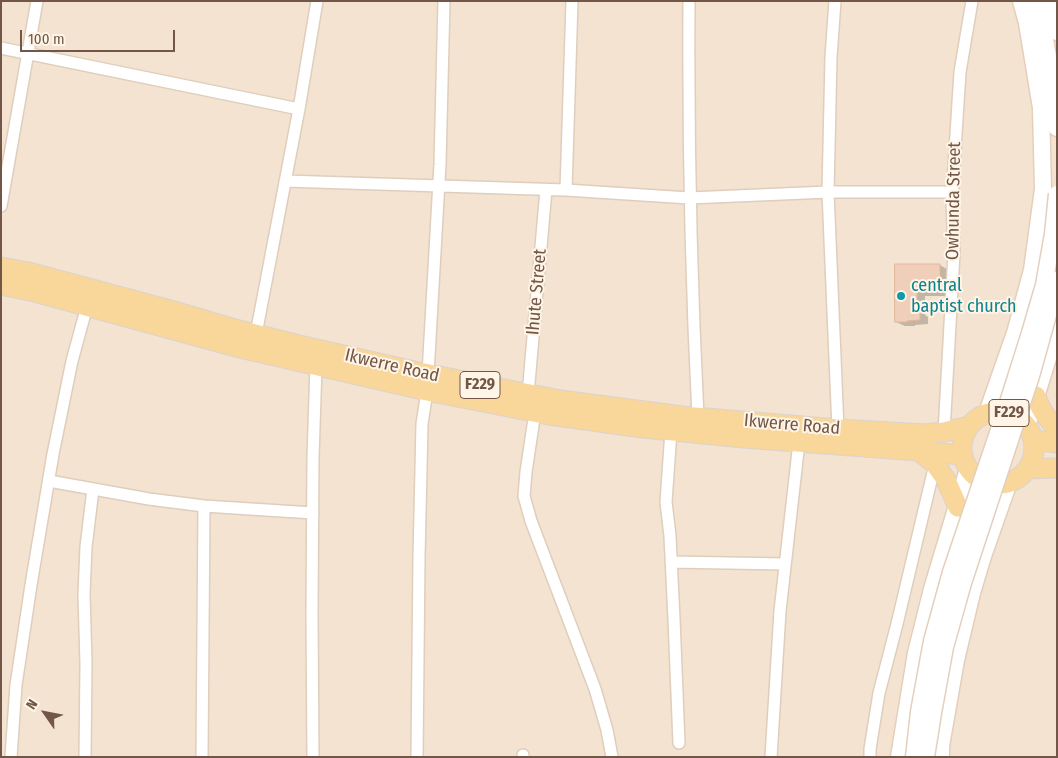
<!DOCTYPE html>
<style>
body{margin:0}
#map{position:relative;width:1058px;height:758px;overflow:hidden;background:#fcf1e1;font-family:"Fira Sans Condensed",sans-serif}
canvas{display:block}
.frame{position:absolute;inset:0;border:2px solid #725749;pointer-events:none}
.north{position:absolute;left:20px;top:688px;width:50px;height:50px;-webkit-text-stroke:4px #fff5e7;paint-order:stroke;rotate:303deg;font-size:14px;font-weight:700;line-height:20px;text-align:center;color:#725749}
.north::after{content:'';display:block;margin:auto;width:18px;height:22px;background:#725749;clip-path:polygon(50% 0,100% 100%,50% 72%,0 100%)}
.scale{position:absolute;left:20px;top:30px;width:155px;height:22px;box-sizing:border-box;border:2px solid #725749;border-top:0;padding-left:6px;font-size:15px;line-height:18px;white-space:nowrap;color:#725749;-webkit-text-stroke:4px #fff5e7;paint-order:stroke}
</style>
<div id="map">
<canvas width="1058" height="758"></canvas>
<div class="frame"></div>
<div class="north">N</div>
<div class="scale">100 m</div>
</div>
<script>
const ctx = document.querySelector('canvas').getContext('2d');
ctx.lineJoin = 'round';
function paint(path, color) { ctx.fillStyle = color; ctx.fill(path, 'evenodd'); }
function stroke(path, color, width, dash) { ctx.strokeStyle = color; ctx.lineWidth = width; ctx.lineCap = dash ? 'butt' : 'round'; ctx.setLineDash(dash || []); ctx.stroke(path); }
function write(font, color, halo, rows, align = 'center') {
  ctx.font = font + ' "Fira Sans Condensed",sans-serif'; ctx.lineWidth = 4; ctx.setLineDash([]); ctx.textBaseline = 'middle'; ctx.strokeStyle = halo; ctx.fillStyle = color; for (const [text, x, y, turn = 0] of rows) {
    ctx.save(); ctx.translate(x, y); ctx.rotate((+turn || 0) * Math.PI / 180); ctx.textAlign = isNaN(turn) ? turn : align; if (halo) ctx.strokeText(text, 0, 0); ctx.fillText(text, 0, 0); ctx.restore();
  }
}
paint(new Path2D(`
 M 1,1 L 1057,1 L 1057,757 L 1,757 Z`), '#f3e3d0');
paint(new Path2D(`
 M 897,265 L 940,265 L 948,270 L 948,296 L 925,296 L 925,315 L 928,317 L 928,324 L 915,325 L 915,326 L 905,326 L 896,322 Z`), '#0003');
const building = new Path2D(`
 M 895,264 L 940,264 L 940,292 L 917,292 L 917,310 L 920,311 L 920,320 L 907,321 L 907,322 L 895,322 Z`);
paint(building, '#f0cfba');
stroke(building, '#e3b69a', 1);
const street = new Path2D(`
 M 689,1 C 688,140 691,278 698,417
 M 835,1 L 831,57 L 828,192 L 838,429
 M 1,48 L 299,109
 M 285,181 L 566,190 L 689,198 L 828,192 L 953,192
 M 566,190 L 572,1
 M 1,206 L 37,1
 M 256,334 L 299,109 L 317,1
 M 528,394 L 546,190
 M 535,412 L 526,472 L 524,496 L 531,521 L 595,689 L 607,730 L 612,757
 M 671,431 L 666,502 L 670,536 L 674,619 L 679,743
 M 944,432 L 954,253 L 952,201 L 956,134 L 960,72 L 972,1
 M 49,481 L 149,499 L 204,506 L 313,513
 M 671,562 L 785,564
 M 523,755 L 523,757
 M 11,757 L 16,685 L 31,585 L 53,454 L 72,361 L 87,306
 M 85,757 L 86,664 L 84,594 L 86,547 L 93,489
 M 202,757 L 204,506
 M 313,757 L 312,614 L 313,457 L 316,366
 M 417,757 L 419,557 L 422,424 L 427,391 L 440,164 L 444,1
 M 771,757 L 780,611 L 799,442
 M 870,757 L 870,749 L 879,693 L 897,624 L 935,464`);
const secondary = new Path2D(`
 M 1034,1 L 1044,34 L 1054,90 L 1057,128
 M 1049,1 L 1057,32
 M 987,413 L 1015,333 L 1032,270 L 1043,189 L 1041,108 L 1027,23 L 1021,1
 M 1027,426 L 1057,329
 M 899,757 L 916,653 L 932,589 L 968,469
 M 941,757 L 941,746 L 956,660 L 972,593 L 983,556 L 1009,482`);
const primary = new Path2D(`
 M 1,267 L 28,272 L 170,310 L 239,330 L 299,345 L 414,371 L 560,400 L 682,416 L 838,429 L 925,434 L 944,432 L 969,426
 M 1,285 L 35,292 L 240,348 L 427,391 L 549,415 L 643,428 L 744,438 L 918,451 L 962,455
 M 1036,396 C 1040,410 1047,418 1057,429
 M962 448a36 36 0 1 1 72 0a36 36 0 1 1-72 0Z
 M 1034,440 L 1057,443
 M 918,451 L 935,464 L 945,478 L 958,507
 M 1027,469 L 1057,468`);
stroke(street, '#dfcebd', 14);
stroke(secondary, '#e4cfbc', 19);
stroke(primary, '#dad3d0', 21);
stroke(street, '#fff', 11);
stroke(secondary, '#fff', 16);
stroke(primary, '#f9d69a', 19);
const secondaryBridge = new Path2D(`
 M 914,757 L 919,712 L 932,641 L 951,572 L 1004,415 L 1030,333 L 1044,285 L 1053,234 L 1057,194
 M 926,757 L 933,713 L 945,647 L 963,583 L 1031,376 L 1053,297 L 1057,280`);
stroke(secondaryBridge, '#e4cfbc', 19, []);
stroke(secondaryBridge, '#fff', 16);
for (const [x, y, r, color] of [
 [901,296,5,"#0f9aa8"]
]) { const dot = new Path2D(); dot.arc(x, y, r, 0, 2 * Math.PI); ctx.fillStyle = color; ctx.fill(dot); stroke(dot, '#fff5e7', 2); }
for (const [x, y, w] of [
 [480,385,40],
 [1009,413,40]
]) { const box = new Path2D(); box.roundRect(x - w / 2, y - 13.5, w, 27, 4); ctx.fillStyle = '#fff5e7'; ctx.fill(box); stroke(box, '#725749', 1); }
write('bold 16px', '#725749', null, [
 ["F229",480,385],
 ["F229",1009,413]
]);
write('18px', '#725749', '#fff5e7', [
 ["Owhunda Street",954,201,-89],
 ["Ihute Street",537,292,-85],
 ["Ikwerre Road",392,366,13],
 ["Ikwerre Road",792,425,5]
]);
write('18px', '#0d838f', '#fff5e7', [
 ["central",911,286],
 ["baptist church",911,307]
], 'left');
</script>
